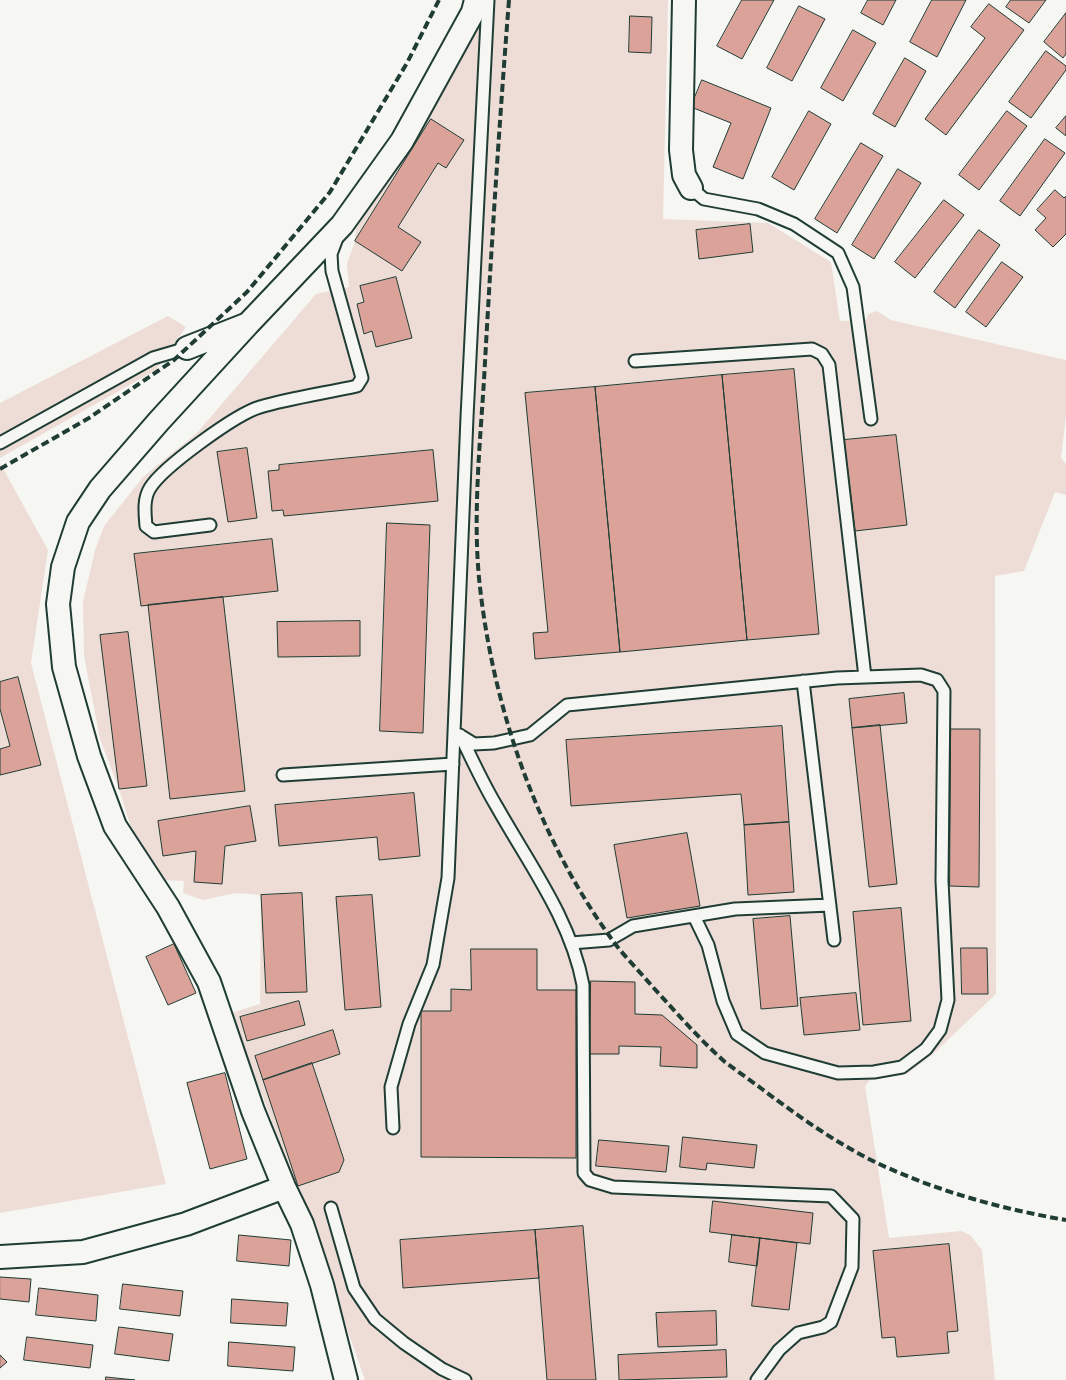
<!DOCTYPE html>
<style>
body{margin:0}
canvas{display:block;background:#f6f6f2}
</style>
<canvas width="1066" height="1380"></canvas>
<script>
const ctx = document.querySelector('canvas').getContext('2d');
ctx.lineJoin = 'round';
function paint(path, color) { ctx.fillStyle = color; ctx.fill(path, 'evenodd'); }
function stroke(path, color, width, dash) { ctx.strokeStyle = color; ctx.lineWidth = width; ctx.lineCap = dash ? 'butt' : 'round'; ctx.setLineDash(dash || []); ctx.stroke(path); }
paint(new Path2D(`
 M 488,0 L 668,0 L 663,219 L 768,223 L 831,262 L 840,321 L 866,320 L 868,314 L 877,311 L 891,320 L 1066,360 L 1066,416 L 1061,458 L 1066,464 L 1066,495 L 1055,492 L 1024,571 L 995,576 L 996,994 L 932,1055 L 907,1074 L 870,1080 L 865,1086 L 889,1238 L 961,1231 L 970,1235 L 982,1250 L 995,1380 L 365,1380 L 298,1190 L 231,1013 L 260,1004 L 261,895 L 236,893 L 203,900 L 183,893 L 184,881 L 161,880 L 140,856 L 119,789 L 100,739 L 84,656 L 83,602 L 95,550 L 104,526 L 144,476 L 197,433 L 316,294 L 349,287 L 347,264 L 355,241 L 356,229 L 471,39 Z
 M 168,316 L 186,327 L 156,370 L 0,458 L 0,403 Z
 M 0,463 L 48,550 L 31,663 L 166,1184 L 0,1213 Z`), '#eeddd7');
const building = new Path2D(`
 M 742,0 L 774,0 L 742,59 L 717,46 Z
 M 868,0 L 896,0 L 883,25 L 861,13 Z
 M 932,0 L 966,0 L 937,57 L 910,42 Z
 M 1011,0 L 1046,0 L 1029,23 L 1006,7 Z
 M 989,4 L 1024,30 L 946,135 L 925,119 L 985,38 L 971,27 Z
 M 799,6 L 825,19 L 792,81 L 767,68 Z
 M 1066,13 L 1066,54 L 1063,58 L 1044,42 Z
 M 630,16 L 652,17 L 651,53 L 629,52 Z
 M 853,30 L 876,43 L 843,101 L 821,88 Z
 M 1046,51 L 1066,66 L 1066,70 L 1031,118 L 1009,102 Z
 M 905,58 L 926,71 L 895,127 L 873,114 Z
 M 702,80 L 771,108 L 743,179 L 713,167 L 731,123 L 691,107 Z
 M 809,111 L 831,124 L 794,190 L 772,177 Z
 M 1007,111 L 1027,126 L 979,190 L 959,175 Z
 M 1066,116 L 1066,136 L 1056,128 Z
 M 431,119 L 464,140 L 446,168 L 438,163 L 398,227 L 421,242 L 402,271 L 355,241 Z
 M 1045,139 L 1065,153 L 1020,216 L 1000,201 Z
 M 861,143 L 883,156 L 837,233 L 815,219 Z
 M 898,169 L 921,183 L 874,259 L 852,245 Z
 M 1055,190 L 1064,198 L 1066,196 L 1066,234 L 1053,247 L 1035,230 L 1046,218 L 1037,210 Z
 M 944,200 L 964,215 L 915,278 L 895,262 Z
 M 750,224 L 753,252 L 699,259 L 696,230 Z
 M 979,230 L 1000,245 L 955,308 L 934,292 Z
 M 1002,262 L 1023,277 L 986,327 L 966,312 Z
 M 396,277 L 412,338 L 376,347 L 372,331 L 364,334 L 357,304 L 364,302 L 360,286 Z
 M 794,369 L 819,634 L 747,640 L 722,375 Z
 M 722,375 L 747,640 L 620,652 L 595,387 Z
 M 595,387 L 620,652 L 535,659 L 533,633 L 548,632 L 525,393 Z
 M 896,435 L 907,525 L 855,531 L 844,440 Z
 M 247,448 L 257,518 L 228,522 L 217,452 Z
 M 433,450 L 438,501 L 284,516 L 283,510 L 272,511 L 268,471 L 279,470 L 279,465 Z
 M 387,523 L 430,525 L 423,733 L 380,731 Z
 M 272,539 L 278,591 L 141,606 L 134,554 Z
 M 223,597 L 245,791 L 170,799 L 148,605 Z
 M 360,621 L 360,656 L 278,657 L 277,622 Z
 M 128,632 L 147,786 L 119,789 L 100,635 Z
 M 18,677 L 41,765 L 0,775 L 0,749 L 10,746 L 0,709 L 0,682 Z
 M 904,693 L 907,723 L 852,728 L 849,699 Z
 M 880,725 L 897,884 L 869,887 L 852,728 Z
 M 782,726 L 789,822 L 744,825 L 741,794 L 571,806 L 566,740 Z
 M 951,729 L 980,729 L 979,887 L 950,886 Z
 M 414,793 L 420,856 L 379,860 L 377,837 L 279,846 L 275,805 Z
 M 250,806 L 256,841 L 225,846 L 222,884 L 194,882 L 196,851 L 163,856 L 158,821 Z
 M 789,822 L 794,892 L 748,895 L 744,825 Z
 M 687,833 L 700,906 L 627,918 L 614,845 Z
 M 302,893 L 307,992 L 266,993 L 261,895 Z
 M 372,895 L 381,1007 L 345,1010 L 336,897 Z
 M 901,908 L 911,1021 L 863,1025 L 853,912 Z
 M 790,916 L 798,1006 L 761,1009 L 753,919 Z
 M 174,944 L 196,993 L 168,1005 L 146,957 Z
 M 961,948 L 987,948 L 988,994 L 962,994 Z
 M 471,949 L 537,949 L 537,990 L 576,990 L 576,1158 L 421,1157 L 421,1011 L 451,1011 L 451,989 L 471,990 Z
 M 591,981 L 635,982 L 635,1014 L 662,1015 L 697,1045 L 697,1068 L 660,1066 L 661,1047 L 619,1046 L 619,1054 L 590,1054 Z
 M 856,993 L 860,1030 L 804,1035 L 800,998 Z
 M 299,1001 L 305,1025 L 247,1041 L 240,1017 Z
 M 333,1030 L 340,1054 L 263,1080 L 255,1056 Z
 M 312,1063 L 344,1160 L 339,1172 L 298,1186 L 263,1080 Z
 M 225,1073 L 247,1159 L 210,1169 L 187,1083 Z
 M 683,1137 L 757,1145 L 754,1168 L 707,1163 L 706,1170 L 680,1167 Z
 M 599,1140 L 669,1146 L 666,1172 L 596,1166 Z
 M 713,1201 L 813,1213 L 810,1244 L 710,1232 Z
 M 583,1226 L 596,1380 L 547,1380 L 535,1230 Z
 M 535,1230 L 539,1278 L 403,1288 L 400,1240 Z
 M 239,1235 L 291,1240 L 289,1266 L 237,1261 Z
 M 732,1235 L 760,1238 L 757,1266 L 729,1262 Z
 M 760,1238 L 797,1243 L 789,1310 L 752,1306 Z
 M 949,1244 L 958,1331 L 947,1332 L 949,1353 L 897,1357 L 895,1337 L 882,1338 L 873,1251 Z
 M 0,1277 L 31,1279 L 29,1302 L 0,1299 Z
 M 123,1284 L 183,1291 L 180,1316 L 120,1309 Z
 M 39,1288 L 98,1295 L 96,1321 L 36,1315 Z
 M 232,1299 L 288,1303 L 286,1326 L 231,1323 Z
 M 716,1311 L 717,1345 L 658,1347 L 656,1313 Z
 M 119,1327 L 173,1334 L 169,1361 L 115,1354 Z
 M 27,1337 L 93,1345 L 90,1368 L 24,1360 Z
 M 229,1342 L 295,1347 L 293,1371 L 228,1366 Z
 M 726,1350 L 727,1377 L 619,1380 L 618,1355 Z
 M 0,1355 L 7,1362 L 0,1368 Z
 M 106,1377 L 135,1380 L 106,1380 Z`);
paint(building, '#dba299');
stroke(building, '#1f3d34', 1);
const service = new Path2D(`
 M 691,188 L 704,199 L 758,209 L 794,224 L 838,253 L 853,287 L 871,419
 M 635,361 L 812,349 L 822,354 L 829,365 L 865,677
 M 0,443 L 153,358 L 187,348
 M 210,525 L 154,532 L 146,526 C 145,514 143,499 150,488 C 163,467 236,414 260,407 C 291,398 326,393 357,386 L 362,378 L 332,271 L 331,254 L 337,238
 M 803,681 L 834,940
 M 460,735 C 472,759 483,784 497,807 C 529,864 571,920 583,985 L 584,1173 L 590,1180 L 613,1187 L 831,1196 L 853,1219 L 852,1267 L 831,1322 L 823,1327 L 798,1333 L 779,1350 L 757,1380
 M 461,736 L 474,744 L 494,743 L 530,735 L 567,705 L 837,678 L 921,675 L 937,680 L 944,691 L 942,881 L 948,1000 L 940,1030 L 926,1049 L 902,1067 L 874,1072 L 838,1073 L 765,1053 L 737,1034 L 723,1001 L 708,945 L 694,916
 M 283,775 L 453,764
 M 571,943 L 609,940 L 633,926 L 735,909 L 830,905
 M 393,1128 L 391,1087 L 409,1024 L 433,965 L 448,878 L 467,417 L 488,0
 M 331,1208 L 354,1288 L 375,1319 L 404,1343 L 442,1369 L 465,1380`);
const minor = new Path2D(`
 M 684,0 L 681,150 L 684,175 L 691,188
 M 248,324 L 159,421 L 100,489 L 78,522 L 63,567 L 58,604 L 64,667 L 89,756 L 115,826 L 168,907 L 209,982 L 253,1111 L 284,1187 L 302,1224 L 322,1285 L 346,1380
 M 187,348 L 248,324 L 342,225 L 402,141 L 473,12 L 476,0
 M 0,1257 L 83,1252 L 186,1224 L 284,1187`);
stroke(service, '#1f3d34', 15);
stroke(minor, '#1f3d34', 26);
stroke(service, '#f6f6f2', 11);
stroke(minor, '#f6f6f2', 22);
stroke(new Path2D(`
 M 509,0 C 499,127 491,253 484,380 C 480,444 473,514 479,578 C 492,707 538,840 616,945 C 627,959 640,972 651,985 C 675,1011 699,1039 725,1062 C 737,1071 750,1080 762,1089 C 798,1116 836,1143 877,1163 C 937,1191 1001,1209 1066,1220
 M 0,469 L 89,418 L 174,360 L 247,292 L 330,192 L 407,63 L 439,0`), '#1f3d34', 4, [8, 4]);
</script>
